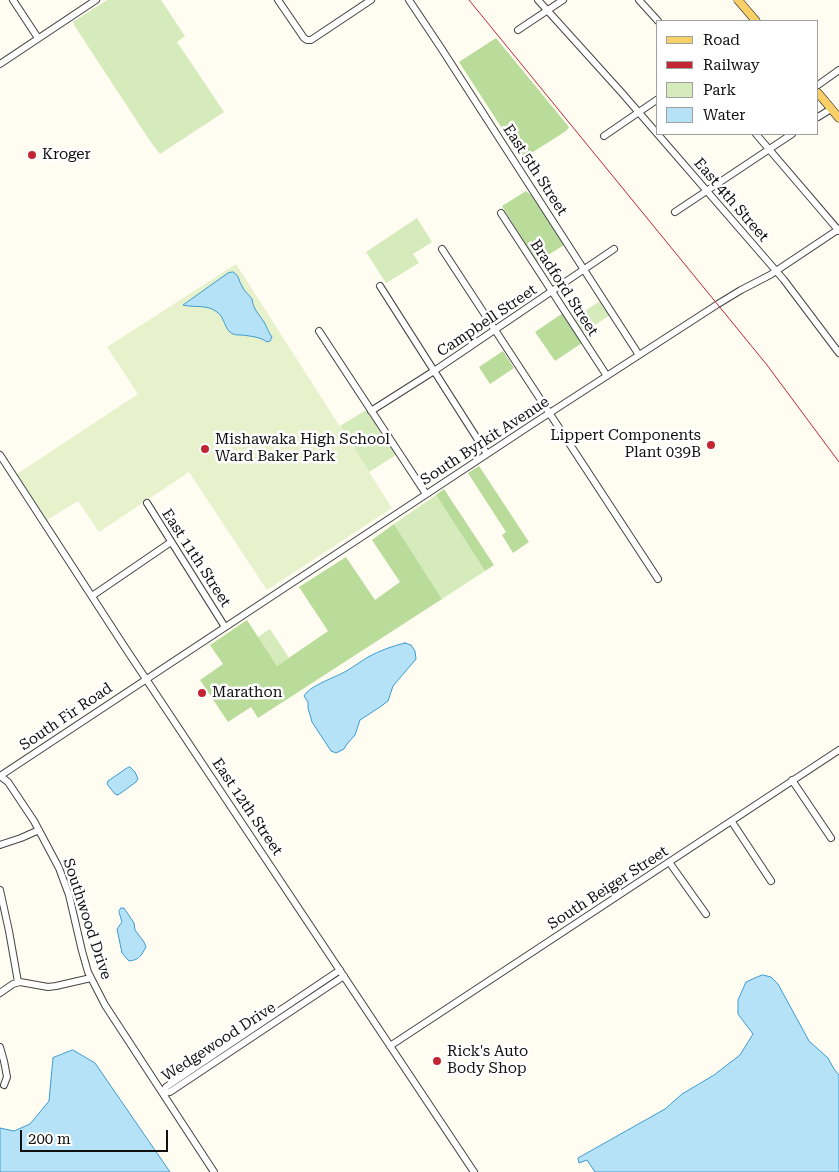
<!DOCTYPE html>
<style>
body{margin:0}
#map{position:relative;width:839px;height:1172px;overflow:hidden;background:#fffcf2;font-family:"Roboto Serif",serif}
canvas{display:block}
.legend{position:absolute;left:656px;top:20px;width:162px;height:115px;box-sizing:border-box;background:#fff;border:1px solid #9f9f9f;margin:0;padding:6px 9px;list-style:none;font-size:15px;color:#101010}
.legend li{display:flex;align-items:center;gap:10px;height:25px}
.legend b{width:25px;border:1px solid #9f9f9f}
.scale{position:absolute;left:20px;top:1130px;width:148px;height:22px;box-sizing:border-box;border:2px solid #101010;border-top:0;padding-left:6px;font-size:15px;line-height:18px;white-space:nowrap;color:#101010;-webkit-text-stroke:4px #fff;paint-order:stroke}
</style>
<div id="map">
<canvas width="839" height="1172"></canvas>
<ul class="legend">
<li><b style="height:6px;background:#f9cf68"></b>Road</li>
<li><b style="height:6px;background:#c22534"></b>Railway</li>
<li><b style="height:14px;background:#d6ebbb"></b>Park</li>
<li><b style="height:14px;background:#b6e2f7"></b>Water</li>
</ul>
<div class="scale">200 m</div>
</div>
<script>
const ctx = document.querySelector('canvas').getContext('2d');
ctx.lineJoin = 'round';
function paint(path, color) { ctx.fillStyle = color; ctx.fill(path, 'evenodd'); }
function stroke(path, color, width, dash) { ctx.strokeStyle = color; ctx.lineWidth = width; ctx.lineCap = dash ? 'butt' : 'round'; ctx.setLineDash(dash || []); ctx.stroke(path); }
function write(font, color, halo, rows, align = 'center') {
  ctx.font = font + ' "Roboto Serif",serif'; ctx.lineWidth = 5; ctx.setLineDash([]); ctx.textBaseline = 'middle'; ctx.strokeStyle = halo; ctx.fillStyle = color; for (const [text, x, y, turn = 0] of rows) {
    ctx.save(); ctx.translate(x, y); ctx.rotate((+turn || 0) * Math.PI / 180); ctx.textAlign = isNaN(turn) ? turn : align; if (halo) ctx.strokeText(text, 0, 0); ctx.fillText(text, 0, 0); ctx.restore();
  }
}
paint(new Path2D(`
 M 107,0 L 161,0 L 185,36 L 177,42 L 224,112 L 160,154 L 150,141 L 74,25 L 73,22 Z
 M 417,218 L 432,242 L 413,254 L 419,263 L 386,283 L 366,252 Z
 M 600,301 L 610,315 L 583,333 L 574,318 Z
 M 366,410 L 396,455 L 369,472 L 340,426 Z
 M 436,495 L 485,571 L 442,599 L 394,524 Z
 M 270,629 L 289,658 L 277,666 L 258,637 Z`), '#d6ebbb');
paint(new Path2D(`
 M 496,38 L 569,127 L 566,131 L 522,159 L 459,62 Z
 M 526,191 L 531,195 L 564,245 L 537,262 L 502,206 Z
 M 563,313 L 582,343 L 555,361 L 535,332 Z
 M 503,351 L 514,368 L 490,384 L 479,367 Z
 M 479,466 L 529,542 L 513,553 L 502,535 L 506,532 L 468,473 Z
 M 444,489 L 494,565 L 485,571 L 436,495 Z
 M 394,524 L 442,599 L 258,718 L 251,707 L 228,722 L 200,680 L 223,664 L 210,645 L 247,620 L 277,666 L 328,631 L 299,587 L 346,557 L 375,600 L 400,582 L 372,540 Z`), '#badc9a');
paint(new Path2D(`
 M 236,264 L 392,508 L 267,590 L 189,472 L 99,532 L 78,501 L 47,520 L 17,474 L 138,394 L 107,347 Z`), '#e7f2cd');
const water = new Path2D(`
 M 233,272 C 240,276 238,280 242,286 C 244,291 249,295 252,299 C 253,309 259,314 264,322 C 267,327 268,332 272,337 L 270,341 L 267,342 C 261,337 250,336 241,335 C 238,335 235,335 233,334 C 224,330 225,317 217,312 C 207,304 195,308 183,305 L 228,273 Z
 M 405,643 L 411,645 L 415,651 L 416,659 L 393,686 L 388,701 L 380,707 L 360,720 L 355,735 L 347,744 L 344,749 L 336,753 L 331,751 L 312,722 L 308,708 L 308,702 L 304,696 C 310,685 337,677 348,670 C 355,666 361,661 368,657 C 379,651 392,646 405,643 Z
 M 130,767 L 135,772 L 138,779 L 136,782 L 118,795 L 115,794 L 107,784 L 108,781 L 127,768 Z
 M 121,908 L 124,908 L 134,923 L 135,930 L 144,942 L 146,947 C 141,956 139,960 129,961 L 122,953 L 117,929 L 122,922 L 119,912 Z
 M 763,975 L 771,977 L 778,984 L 809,1041 L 828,1058 L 834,1069 L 839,1075 L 839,1172 L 595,1172 L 587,1160 L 579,1163 L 578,1158 L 665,1109 L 682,1094 L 714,1075 L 740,1055 L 753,1034 L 738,1014 L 738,1000 L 746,982 L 757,977 Z
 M 73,1050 L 95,1063 L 170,1172 L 0,1172 L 0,1128 L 14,1131 L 30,1124 L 49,1101 L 53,1058 Z`);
paint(water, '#b6e2f7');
stroke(water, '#3c9bcf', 1);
const minor = new Path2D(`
 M 13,0 L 38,38
 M 278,0 L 304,38 L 307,40 L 311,40 L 371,0
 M 409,0 L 441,48 L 639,355
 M 538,0 L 622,93 L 784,280 L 839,353
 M 639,0 L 658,21
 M 518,30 L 563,0
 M 0,64 L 96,0
 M 818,85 L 839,70
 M 818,117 L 831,109
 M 756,134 L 839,231
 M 604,136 L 658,99
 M 675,212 L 792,134
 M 501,213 L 607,376
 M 442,249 L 658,579
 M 380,286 L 487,454
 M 319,331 L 426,494
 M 371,411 L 434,371 L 614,249
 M 0,455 L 126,649 L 474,1172
 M 147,503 L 225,627
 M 92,596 L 171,542
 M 0,776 L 531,425 L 718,304 L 741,290 L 770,275 L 839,229
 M 0,776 L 8,782 L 34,821 L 59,868 L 69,895 L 82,951 L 88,972 L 105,1005 L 214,1172
 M 792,780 L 831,838
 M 732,822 L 771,881
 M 0,845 L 21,838 L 39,830
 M 669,862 L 706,914
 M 0,890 L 9,931 L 18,982
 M 0,993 L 13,984 L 20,982 L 48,987 L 56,986 L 91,978
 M 390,1046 L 839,750
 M 0,1047 L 4,1061 L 7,1077 L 4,1085
 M 163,1093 L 166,1087 L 340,970
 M 163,1093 L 170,1092 L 344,976`);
const major = new Path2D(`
 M 738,0 L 756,21
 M 818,93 L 839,118`);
stroke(minor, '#434343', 8);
stroke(major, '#212121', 9);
stroke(minor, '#fff', 6);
stroke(major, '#f9cf68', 8);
stroke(new Path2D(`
 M 469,0 L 767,365 L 839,462`), '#c22534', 1);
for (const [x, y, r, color] of [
 [32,155,5,"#c22534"],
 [711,445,5,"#c22534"],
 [205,449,5,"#c22534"],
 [202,693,5,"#c22534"],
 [437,1061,5,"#c22534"]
]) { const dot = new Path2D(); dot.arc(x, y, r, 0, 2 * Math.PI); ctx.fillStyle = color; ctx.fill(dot); stroke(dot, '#fff', 2); }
write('15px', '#101010', '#fff', [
 ["Kroger",42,155],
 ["Lippert Components",701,436,"right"],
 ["Plant 039B",701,453,"right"],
 ["Mishawaka High School",215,440],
 ["Ward Baker Park",215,457],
 ["Marathon",212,693],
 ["Rick's Auto",447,1052],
 ["Body Shop",447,1069]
], 'left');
write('15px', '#101010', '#fff', [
 ["East 5th Street",535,170,57],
 ["East 4th Street",731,200,49],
 ["Bradford Street",564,288,57],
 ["Campbell Street",487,321,-34],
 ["South Byrkit Avenue",485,441,-33],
 ["East 11th Street",196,558,57],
 ["South Fir Road",66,717,-34],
 ["East 12th Street",247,807,56],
 ["South Beiger Street",608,888,-33],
 ["Southwood Drive",87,919,72],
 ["Wedgewood Drive",219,1042,-33]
]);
</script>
